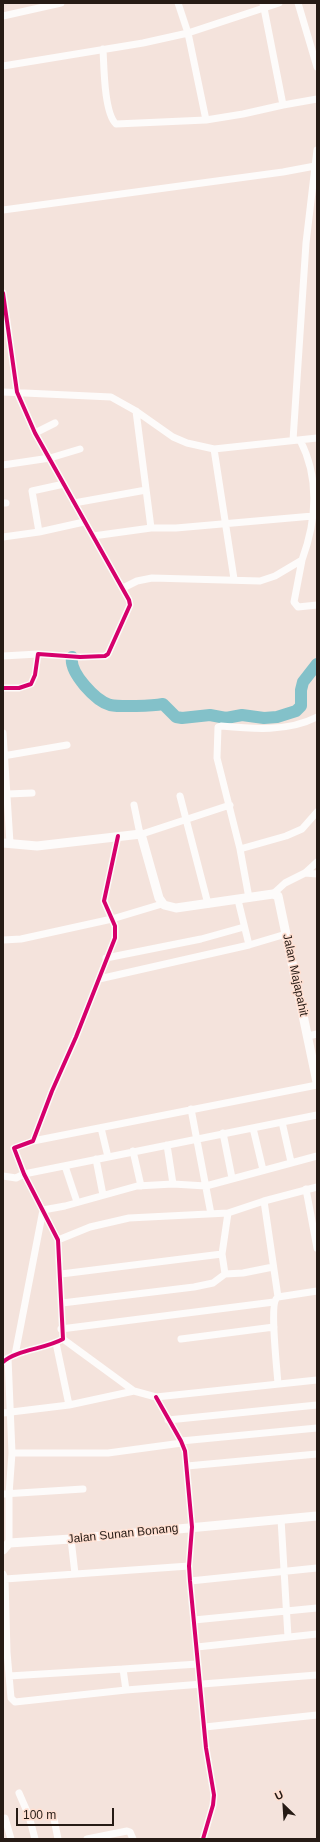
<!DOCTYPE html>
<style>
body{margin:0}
#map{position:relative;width:320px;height:1842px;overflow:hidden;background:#f4e3dc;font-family:Helvetica,sans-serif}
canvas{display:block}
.frame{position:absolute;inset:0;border:4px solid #261b15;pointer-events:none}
.north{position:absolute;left:264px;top:1786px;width:40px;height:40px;-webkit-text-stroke:3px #ffdfd1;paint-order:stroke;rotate:335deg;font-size:11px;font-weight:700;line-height:16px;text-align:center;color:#261b15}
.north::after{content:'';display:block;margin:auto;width:14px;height:18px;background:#261b15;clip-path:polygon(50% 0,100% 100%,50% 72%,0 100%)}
.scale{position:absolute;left:16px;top:1808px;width:98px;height:18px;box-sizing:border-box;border:2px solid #261b15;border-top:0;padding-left:5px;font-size:12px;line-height:14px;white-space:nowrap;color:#261b15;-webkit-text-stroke:3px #ffdfd1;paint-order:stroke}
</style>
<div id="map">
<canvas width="320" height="1842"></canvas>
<div class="frame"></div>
<div class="north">U</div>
<div class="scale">100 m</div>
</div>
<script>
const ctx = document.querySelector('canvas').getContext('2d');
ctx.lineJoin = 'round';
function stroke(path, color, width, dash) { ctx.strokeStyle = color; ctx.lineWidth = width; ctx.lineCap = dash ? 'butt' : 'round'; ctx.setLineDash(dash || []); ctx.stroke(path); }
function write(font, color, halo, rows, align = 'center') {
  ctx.font = font + ' Helvetica,sans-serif'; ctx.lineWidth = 3; ctx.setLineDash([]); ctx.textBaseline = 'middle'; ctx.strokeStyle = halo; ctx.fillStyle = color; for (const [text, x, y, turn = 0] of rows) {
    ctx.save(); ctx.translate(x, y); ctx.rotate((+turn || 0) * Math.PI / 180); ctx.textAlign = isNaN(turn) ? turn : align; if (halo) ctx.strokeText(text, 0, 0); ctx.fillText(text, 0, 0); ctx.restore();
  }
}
stroke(new Path2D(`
 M 72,657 C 69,673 96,701 110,705 C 120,707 152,706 163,704 L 176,717 L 182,718 L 210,715 L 226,718 L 242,715 L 264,718 L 277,717 L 296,711 L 301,706 L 301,690 L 303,682 L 317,664`), '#83c1c9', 12);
stroke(new Path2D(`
 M 178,3 L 188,33 L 206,120
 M 298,3 L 317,67
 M 3,16 L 61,3
 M 103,49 C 104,66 104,113 116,124 L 206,120 L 243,114 L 283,105 L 263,3
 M 3,66 L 143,43 L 188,33 L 279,3
 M 283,105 L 317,99
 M 3,210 L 283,172 L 315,166
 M 3,293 L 17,392 L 35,433 L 129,600 L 130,605 L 108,654 L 105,656 L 80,657 L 38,654 L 35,675 L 31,684 L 19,688 L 3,688
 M 3,392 L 111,397 L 136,411 L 173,437 L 187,443 L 214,449 L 317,438
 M 136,411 L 151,528
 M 35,433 L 55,423
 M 293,440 L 306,243 L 317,150
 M 214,449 L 234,579
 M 3,465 L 50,458 L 80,449
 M 3,503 L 6,503
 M 74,503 L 146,490
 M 39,532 L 32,491 L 64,484
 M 93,536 L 151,528 L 176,528 L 313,516
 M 3,537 L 39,532 L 84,522
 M 302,560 L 294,602 L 298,607 L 317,605
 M 123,588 L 137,581 L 152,578 L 260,581 L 275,576 L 302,560 C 317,519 320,479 300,440
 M 3,656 L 38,654
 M 3,733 L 10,843
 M 3,756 L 67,745
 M 8,794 L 32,793
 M 180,796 L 208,904
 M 134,805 L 140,834
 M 142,834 L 230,805
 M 240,849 L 286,836 L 302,829 L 317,812
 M 305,873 L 317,874
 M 273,894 L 285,883 L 305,873 L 317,862
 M 249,898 L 240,849 L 217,758 L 218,727 L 221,726 C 253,729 288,732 317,717
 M 238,900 L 249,945
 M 3,940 L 21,939 L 112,919 L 162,904
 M 106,958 L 201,939 L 244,927
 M 99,979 L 249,945 L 286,934
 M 308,1036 L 317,1034
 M 191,1109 L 211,1214
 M 282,1122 L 291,1162
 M 101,1128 L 108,1157
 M 253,1128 L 263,1170
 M 223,1133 L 232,1178
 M 33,1141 L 317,1085
 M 167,1145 L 173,1184
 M 133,1151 L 141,1186
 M 96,1159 L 103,1195
 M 65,1166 L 77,1202
 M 3,1176 L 16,1178 L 24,1174 L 317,1115
 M 306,1189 L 317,1248
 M 264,1201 L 278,1297 L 317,1291
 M 58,1240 L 90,1227 L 129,1218 L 228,1213 L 264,1201 L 317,1187
 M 61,1274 L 222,1254
 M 225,1274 L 243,1273 L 273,1267
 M 276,1299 C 270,1307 277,1369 278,1384
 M 62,1303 L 194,1287 L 213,1283 L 225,1274 L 222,1254 L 228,1213
 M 61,1329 L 274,1302
 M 63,1339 L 134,1391 L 156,1397 L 317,1380
 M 181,1339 L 274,1327
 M 56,1343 L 69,1405
 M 15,1355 L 43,1210 L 65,1206 L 137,1186 L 173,1184 L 206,1186 L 317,1156
 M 8,1358 L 12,1453 L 9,1494 L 9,1543
 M 3,1362 C 16,1350 45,1349 63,1339 L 58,1240 L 24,1174 L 14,1148 L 33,1141 L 52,1091 L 76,1037 L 115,938 L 115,926 L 104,901 L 118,836
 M 156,1397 L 181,1441 L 185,1451 L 192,1527 L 189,1566 L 190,1581 L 206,1748 L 214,1795 L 213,1805 L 203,1839
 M 3,1413 L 69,1405 L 134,1391
 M 168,1420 L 317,1405
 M 181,1441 L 317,1428
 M 12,1453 L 108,1453 L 182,1443
 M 187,1466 L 317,1454
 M 3,1494 L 83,1489
 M 281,1519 L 288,1637
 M 71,1539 L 75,1574
 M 3,1574 L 5,1579 L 7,1652 L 11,1698 L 15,1702 L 126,1690 L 123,1669 L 198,1664
 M 5,1579 L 189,1566
 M 190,1581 L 317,1568
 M 194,1620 L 317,1608
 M 197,1647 L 317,1634
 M 9,1676 L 123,1669
 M 126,1690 L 317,1675
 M 205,1727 L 317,1715
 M 19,1793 L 29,1816 L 35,1839
 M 5,1818 L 11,1839
 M 54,1819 L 58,1839
 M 87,1839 L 127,1831 L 130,1832 L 133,1839`), '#fdfbfa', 7);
stroke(new Path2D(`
 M 3,843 L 37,846 L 141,834 L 159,898 L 164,905 L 176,908 L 273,894 L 278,896 L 317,1082
 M 3,1550 L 9,1543 L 71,1539 L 317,1516`), '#fdfbfa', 9);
stroke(new Path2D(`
 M 3,293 L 17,392 L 35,433 L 129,600 L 130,605 L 108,654 L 105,656 L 80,657 L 38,654 L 35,675 L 31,684 L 19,688 L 3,688
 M 3,1362 C 16,1350 45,1349 63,1339 L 58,1240 L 24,1174 L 14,1148 L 33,1141 L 52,1091 L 76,1037 L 115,938 L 115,926 L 104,901 L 118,836
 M 156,1397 L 181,1441 L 185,1451 L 192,1527 L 189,1566 L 190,1581 L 206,1748 L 214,1795 L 213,1805 L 203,1839`), '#d6006c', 4);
write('12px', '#261b15', '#ffdfd1', [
 ["Jalan Majapahit",295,975,78],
 ["Jalan Sunan Bonang",123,1534,-6]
]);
</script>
